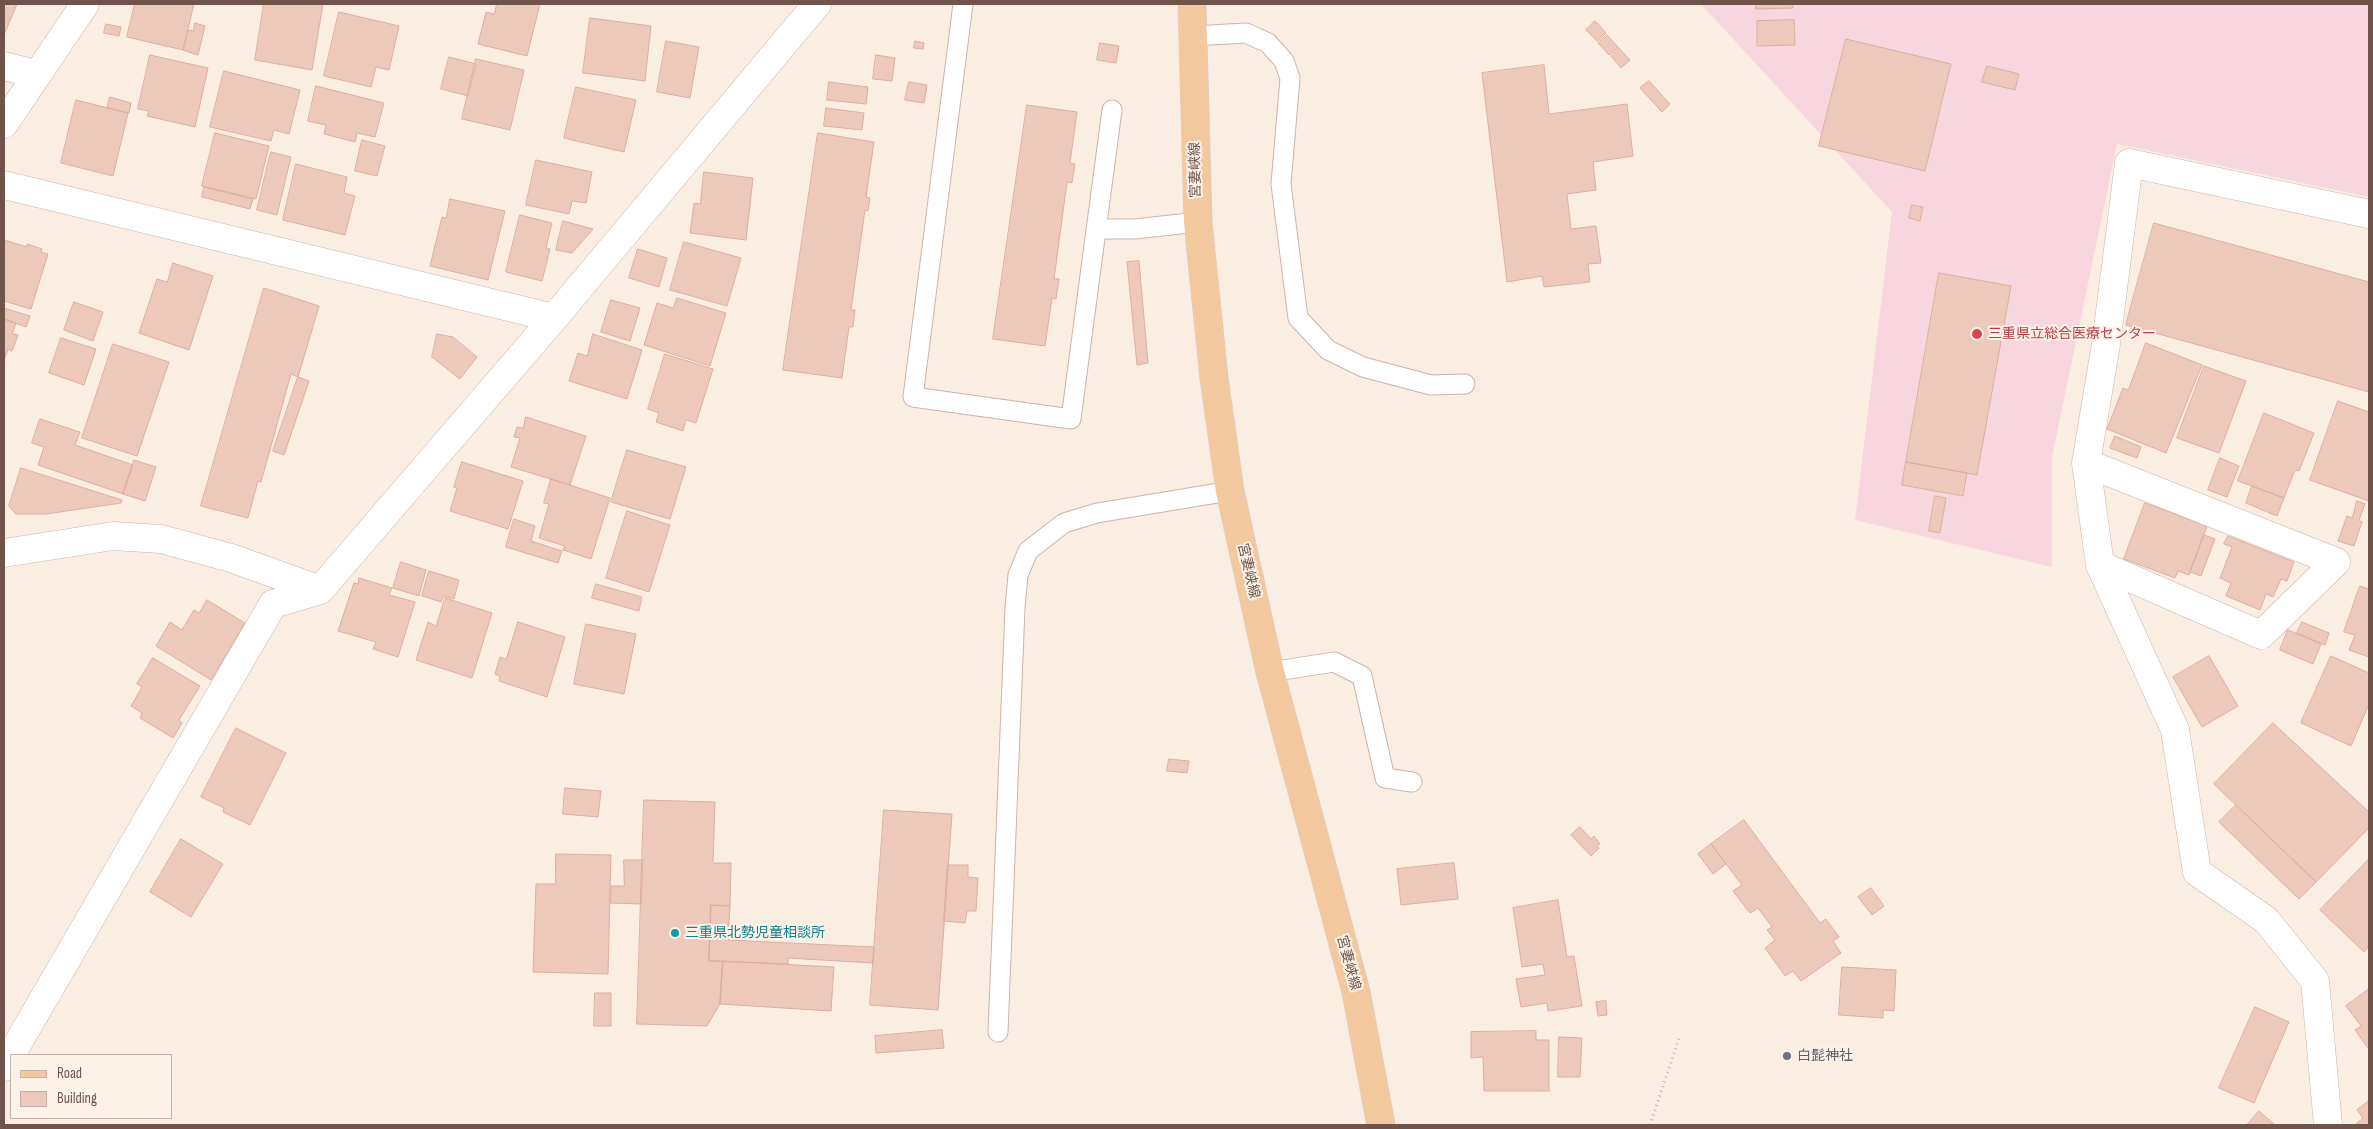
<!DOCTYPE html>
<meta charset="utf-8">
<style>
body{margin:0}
#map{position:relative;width:2373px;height:1129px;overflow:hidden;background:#faeee3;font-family:"Sofia Sans Condensed",sans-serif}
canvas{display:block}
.frame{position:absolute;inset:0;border:5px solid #70534b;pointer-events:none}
.legend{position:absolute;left:10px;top:1054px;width:162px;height:65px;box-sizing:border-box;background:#fdf2e8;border:1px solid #c5b2a9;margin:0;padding:6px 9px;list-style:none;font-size:15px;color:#70534b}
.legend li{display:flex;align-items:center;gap:10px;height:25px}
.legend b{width:25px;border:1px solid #c5b2a9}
</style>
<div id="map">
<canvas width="2373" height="1129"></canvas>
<div class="frame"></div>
<ul class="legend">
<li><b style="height:6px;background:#f4c89f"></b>Road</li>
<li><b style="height:14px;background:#edc9bc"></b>Building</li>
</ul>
</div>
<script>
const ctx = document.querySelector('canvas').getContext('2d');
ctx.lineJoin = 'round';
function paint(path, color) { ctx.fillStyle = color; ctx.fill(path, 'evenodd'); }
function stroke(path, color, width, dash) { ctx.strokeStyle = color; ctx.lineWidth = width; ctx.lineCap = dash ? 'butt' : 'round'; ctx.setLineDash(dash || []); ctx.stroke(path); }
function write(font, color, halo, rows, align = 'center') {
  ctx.font = font + ' "Sofia Sans Condensed","Noto Sans JP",sans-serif'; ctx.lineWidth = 4; ctx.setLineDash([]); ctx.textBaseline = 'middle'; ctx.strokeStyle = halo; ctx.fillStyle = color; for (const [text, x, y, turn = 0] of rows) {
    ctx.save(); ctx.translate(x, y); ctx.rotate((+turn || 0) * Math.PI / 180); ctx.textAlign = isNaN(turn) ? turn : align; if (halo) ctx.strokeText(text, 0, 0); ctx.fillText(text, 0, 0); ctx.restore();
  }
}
paint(new Path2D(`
 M 1701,4 L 2369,4 L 2369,197 L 2117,144 L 2052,457 L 2052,567 L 1855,520 L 1892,212 Z`), '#f7d6df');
const building = new Path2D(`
 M 4,4 L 17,4 L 4,35 Z
 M 135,4 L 194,4 L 183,50 L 127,37 Z
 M 264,4 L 323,4 L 312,70 L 255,60 Z
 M 497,4 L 540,4 L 527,56 L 478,44 L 486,12 L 494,14 Z
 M 1756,4 L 1793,4 L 1793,8 L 1756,9 Z
 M 339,12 L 399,26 L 389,70 L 376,67 L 371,87 L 324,76 Z
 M 590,18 L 651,26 L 645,81 L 583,73 Z
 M 1794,20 L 1795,45 L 1757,46 L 1757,21 Z
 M 1595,21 L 1606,33 L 1597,41 L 1586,30 Z
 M 195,23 L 205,26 L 198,55 L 183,50 L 188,30 L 193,31 Z
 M 106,24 L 121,27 L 119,36 L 104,33 Z
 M 1607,35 L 1618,47 L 1609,55 L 1598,43 Z
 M 1846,39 L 1951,64 L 1925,171 L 1819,146 Z
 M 666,41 L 699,47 L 690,98 L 657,92 Z
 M 915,41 L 924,43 L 923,49 L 914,48 Z
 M 1100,43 L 1119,46 L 1116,63 L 1097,60 Z
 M 1619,48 L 1630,60 L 1621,68 L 1611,56 Z
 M 150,55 L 208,68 L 195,127 L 147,116 L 149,111 L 138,109 Z
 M 876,55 L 895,58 L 892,81 L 873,79 Z
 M 449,57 L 476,64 L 468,96 L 441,89 Z
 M 476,59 L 524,70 L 510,130 L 462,119 Z
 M 1544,65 L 1549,114 L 1627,104 L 1633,156 L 1593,162 L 1596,190 L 1567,194 L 1571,229 L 1596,226 L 1601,263 L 1588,264 L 1590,282 L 1544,287 L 1542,276 L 1507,282 L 1482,73 Z
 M 1987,66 L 2019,74 L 2015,90 L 1982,82 Z
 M 224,71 L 300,90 L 289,134 L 274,130 L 271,141 L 210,127 Z
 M 1649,81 L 1670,104 L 1662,112 L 1640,88 Z
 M 829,82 L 868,87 L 866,104 L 827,100 Z
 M 909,82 L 927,85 L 924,103 L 905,100 Z
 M 316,86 L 384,103 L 375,137 L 357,133 L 355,142 L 324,134 L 326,125 L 308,121 Z
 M 576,87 L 636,100 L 624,152 L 564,138 Z
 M 110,97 L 131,103 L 129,113 L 107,108 Z
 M 76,100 L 128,113 L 113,176 L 61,163 Z
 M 1027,105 L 1077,112 L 1070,163 L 1075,164 L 1072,183 L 1067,182 L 1054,279 L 1059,279 L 1056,299 L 1052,298 L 1045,346 L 993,339 Z
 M 826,108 L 864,113 L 862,130 L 824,126 Z
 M 215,133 L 269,146 L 256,199 L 202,186 Z
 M 818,133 L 874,142 L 866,197 L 870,198 L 868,211 L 865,210 L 851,310 L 855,310 L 853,327 L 849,327 L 842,378 L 783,370 Z
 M 362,140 L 385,146 L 377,176 L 355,171 Z
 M 271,152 L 291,157 L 277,215 L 257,210 Z
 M 536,160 L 592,172 L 586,203 L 572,201 L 569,214 L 526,205 Z
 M 296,164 L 347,177 L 344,193 L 355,196 L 345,235 L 283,220 Z
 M 704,172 L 753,178 L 746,240 L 690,233 L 694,203 L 700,204 Z
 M 204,187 L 253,199 L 250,209 L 202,197 Z
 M 450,199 L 505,211 L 488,280 L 430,266 L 442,217 L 446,218 Z
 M 1912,205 L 1923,207 L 1920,221 L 1909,218 Z
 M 520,215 L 552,223 L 546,248 L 550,249 L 542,281 L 506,272 Z
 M 563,221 L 593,229 L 572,253 L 556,250 Z
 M 2154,223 L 2369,282 L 2369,392 L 2126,325 Z
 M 4,240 L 27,247 L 27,244 L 42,249 L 41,252 L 48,254 L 31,309 L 4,301 Z
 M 684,242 L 741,258 L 727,306 L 670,290 Z
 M 638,249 L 667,258 L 659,287 L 629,278 Z
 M 1139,261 L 1148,363 L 1137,365 L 1127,262 Z
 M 173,263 L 213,276 L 189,350 L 139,333 L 157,279 L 167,282 Z
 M 1939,273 L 2011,286 L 1977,475 L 1906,462 Z
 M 264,288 L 319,306 L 298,377 L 291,374 L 261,482 L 258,481 L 248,518 L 201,506 Z
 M 677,298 L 726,313 L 710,366 L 644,345 L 657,303 L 673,308 Z
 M 611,300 L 640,308 L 630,341 L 601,332 Z
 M 74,302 L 103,312 L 93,341 L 64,330 Z
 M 4,308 L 30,316 L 26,327 L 4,319 Z
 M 4,319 L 16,323 L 12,334 L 18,335 L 12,351 L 8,349 L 4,361 Z
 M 437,334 L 453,337 L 477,357 L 460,379 L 432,357 Z
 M 593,334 L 642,350 L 627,399 L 569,381 L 578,353 L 587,356 Z
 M 61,338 L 96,349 L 84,385 L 49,373 Z
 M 2146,343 L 2202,365 L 2166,453 L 2107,429 L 2123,388 L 2128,390 Z
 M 113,344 L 169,362 L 137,456 L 82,438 Z
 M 665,354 L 713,369 L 696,423 L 686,420 L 683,431 L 656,422 L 659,413 L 648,409 Z
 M 2204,366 L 2246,381 L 2219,453 L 2177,438 Z
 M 298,377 L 309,381 L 284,455 L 273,451 Z
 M 2338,401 L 2369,412 L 2369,501 L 2310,480 Z
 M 2264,413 L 2314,433 L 2299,471 L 2295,470 L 2284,498 L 2238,481 Z
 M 526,417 L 586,436 L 570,485 L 511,467 L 520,438 L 514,437 L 517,427 L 523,428 Z
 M 40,419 L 80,432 L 75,445 L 133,465 L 123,494 L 38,465 L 44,447 L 32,443 Z
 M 2115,436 L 2141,447 L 2137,458 L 2110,448 Z
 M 627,450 L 686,467 L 670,519 L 611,502 Z
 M 2220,458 L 2239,466 L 2227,497 L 2208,490 Z
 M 134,460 L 156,467 L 145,501 L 123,494 Z
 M 462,462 L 523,481 L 508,529 L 450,511 L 457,488 L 454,487 Z
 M 1906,462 L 1967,473 L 1963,496 L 1902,485 Z
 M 21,468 L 122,500 L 121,503 L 46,514 L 16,514 L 9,506 Z
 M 551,479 L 610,498 L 591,559 L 563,550 L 565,546 L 539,538 L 549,504 L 544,503 Z
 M 2252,486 L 2284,498 L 2277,516 L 2246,503 Z
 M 1935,496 L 1946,498 L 1940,533 L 1929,531 Z
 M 2357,501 L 2365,504 L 2359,520 L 2362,522 L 2354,546 L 2338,541 L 2347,516 L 2352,518 Z
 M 2145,503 L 2207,526 L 2189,575 L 2178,571 L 2175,578 L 2124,559 Z
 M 627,511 L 670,525 L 649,592 L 606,578 Z
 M 514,519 L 535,526 L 531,541 L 562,551 L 558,563 L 506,547 Z
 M 2204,535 L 2215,539 L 2201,576 L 2190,572 Z
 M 2228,536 L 2294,562 L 2287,581 L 2281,579 L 2273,597 L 2266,594 L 2260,610 L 2226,596 L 2231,583 L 2220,578 L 2232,547 L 2224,544 Z
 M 401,562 L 426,570 L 419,596 L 393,588 Z
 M 429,571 L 459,580 L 454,599 L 443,596 L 441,602 L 422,596 Z
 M 359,578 L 392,588 L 389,595 L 415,602 L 398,657 L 373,649 L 376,642 L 338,631 L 354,583 L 358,584 Z
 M 596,584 L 642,597 L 639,611 L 592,598 Z
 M 2360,586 L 2369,589 L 2369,657 L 2349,650 L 2355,635 L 2344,632 Z
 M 445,598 L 492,613 L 472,678 L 416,660 L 428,622 L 436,626 Z
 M 207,600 L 245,623 L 211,680 L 156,646 L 170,622 L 182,630 L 194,610 L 199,613 Z
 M 518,622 L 565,637 L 547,697 L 499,681 L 500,676 L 495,674 L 500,657 L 506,659 Z
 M 2302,622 L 2329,633 L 2325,645 L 2297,633 Z
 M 586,624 L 636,634 L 624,694 L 574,684 Z
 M 2288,630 L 2321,644 L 2313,664 L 2280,650 Z
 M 2209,656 L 2238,706 L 2202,727 L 2173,677 Z
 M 2331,656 L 2369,673 L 2369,704 L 2351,746 L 2301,723 Z
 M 153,658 L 200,686 L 179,720 L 182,723 L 173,738 L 140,718 L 142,713 L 131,706 L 142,687 L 137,684 Z
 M 2273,723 L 2369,812 L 2369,828 L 2316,882 L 2214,784 Z
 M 236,728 L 286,753 L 250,825 L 223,812 L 224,808 L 201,797 Z
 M 1169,759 L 1189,761 L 1187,773 L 1167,771 Z
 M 565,788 L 601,791 L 598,817 L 563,814 Z
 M 644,800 L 715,802 L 713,863 L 731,863 L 730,906 L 711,905 L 709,961 L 723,961 L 720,1004 L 707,1026 L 637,1024 Z
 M 2236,805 L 2316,882 L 2299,899 L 2219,822 Z
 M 884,810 L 952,814 L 938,1010 L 870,1005 Z
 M 1744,820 L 1820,923 L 1826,919 L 1839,937 L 1833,941 L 1841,953 L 1801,981 L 1793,971 L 1785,976 L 1765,948 L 1775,940 L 1767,930 L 1772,927 L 1758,908 L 1750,913 L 1733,891 L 1742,885 L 1711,844 Z
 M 1580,827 L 1591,839 L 1594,836 L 1600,844 L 1597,846 L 1599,848 L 1591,856 L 1571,835 Z
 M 181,839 L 223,864 L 191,917 L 150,892 Z
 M 1711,844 L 1726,864 L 1713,874 L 1698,854 Z
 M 556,854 L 611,855 L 608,974 L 533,972 L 536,884 L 555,884 Z
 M 2369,859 L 2369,946 L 2364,952 L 2320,910 Z
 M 624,860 L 643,860 L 641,904 L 610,903 L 611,886 L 624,886 Z
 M 1454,863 L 1458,899 L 1401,905 L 1397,869 Z
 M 948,865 L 968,865 L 968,877 L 978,878 L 976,911 L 967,911 L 965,923 L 944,921 Z
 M 1871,888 L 1884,906 L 1872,915 L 1858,897 Z
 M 1558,900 L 1567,957 L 1574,956 L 1582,1006 L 1548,1011 L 1547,1003 L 1521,1007 L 1516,979 L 1545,975 L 1543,964 L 1522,967 L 1513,908 Z
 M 711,905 L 730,906 L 728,940 L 874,947 L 873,963 L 788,958 L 788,964 L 709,961 Z
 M 723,961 L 834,967 L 831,1011 L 720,1004 Z
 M 1842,967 L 1896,970 L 1894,1011 L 1883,1010 L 1883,1018 L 1839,1015 Z
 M 2369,989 L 2369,1047 L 2368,1048 L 2355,1030 L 2361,1026 L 2346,1006 Z
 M 595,993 L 611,993 L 611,1026 L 594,1026 Z
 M 1606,1001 L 1607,1015 L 1598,1016 L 1596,1002 Z
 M 2255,1007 L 2289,1022 L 2254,1103 L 2219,1088 Z
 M 942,1030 L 944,1048 L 876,1053 L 875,1036 Z
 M 1536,1031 L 1536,1040 L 1549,1040 L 1549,1091 L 1484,1091 L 1483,1057 L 1471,1058 L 1471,1032 Z
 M 1559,1037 L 1582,1038 L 1580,1077 L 1558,1077 Z
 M 2369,1101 L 2369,1125 L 2355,1125 L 2363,1118 L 2357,1110 Z
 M 2259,1111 L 2275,1125 L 2247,1125 Z`);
paint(building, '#edc9bc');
stroke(building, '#dfad9e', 1);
const lane = new Path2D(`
 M 963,4 L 913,397 L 1071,419 L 1112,110
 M 1193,36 L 1246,33 L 1268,43 L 1284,61 L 1290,78 L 1281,184 L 1298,318 L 1328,350 L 1363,367 L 1431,385 L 1465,384
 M 1096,229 L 1135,229 L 1198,222
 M 1270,672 L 1334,662 L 1362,676 L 1385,778 L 1412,782
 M 998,1032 L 1015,608 L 1018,575 L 1028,551 L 1064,523 L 1097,513 L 1230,491`);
const street = new Path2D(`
 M 4,66 L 36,74
 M 4,124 L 85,4
 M 4,185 L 554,318
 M 2086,463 L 2336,562 L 2261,635 L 2100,565
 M 4,553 L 113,536 L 161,539 L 231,558 L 320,590
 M 4,1067 L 273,604 L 320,590 L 554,318 L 817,4
 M 2328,1125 L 2315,981 L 2266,920 L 2197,872 L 2175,730 L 2100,565 L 2086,463 L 2106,344 L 2129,163 L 2369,214`);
const primary = new Path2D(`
 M 1192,4 L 1198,222 L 1214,378 L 1230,491 L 1270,672 L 1356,992 L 1381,1125`);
stroke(lane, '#cab4aa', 21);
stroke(street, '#cab4aa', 29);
stroke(primary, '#d7cfcd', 29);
stroke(new Path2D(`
 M 1650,1125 L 1680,1035`), '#d2aca0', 3, [1, 4]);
stroke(lane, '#fff', 19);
stroke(street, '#fff', 28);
stroke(primary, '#f4c89f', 28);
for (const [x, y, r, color] of [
 [1977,334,6,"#e0444e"],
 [675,933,5,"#0f9aa8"],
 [1787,1056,5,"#6b7280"]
]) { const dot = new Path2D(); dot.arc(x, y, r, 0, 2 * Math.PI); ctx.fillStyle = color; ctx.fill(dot); stroke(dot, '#fdf2e8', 2); }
write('14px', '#70534b', '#fdf2e8', [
 ["宮妻峡線",1196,170,-91],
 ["宮妻峡線",1248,571,77],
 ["宮妻峡線",1348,963,75]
]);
write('14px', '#be3a42', '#fdf2e8', [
 ["三重県立総合医療センター",1988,334]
], 'left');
write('14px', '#0d838f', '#fdf2e8', [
 ["三重県北勢児童相談所",685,933]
], 'left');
write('14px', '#5b616d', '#fdf2e8', [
 ["白髭神社",1797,1056]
], 'left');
</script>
